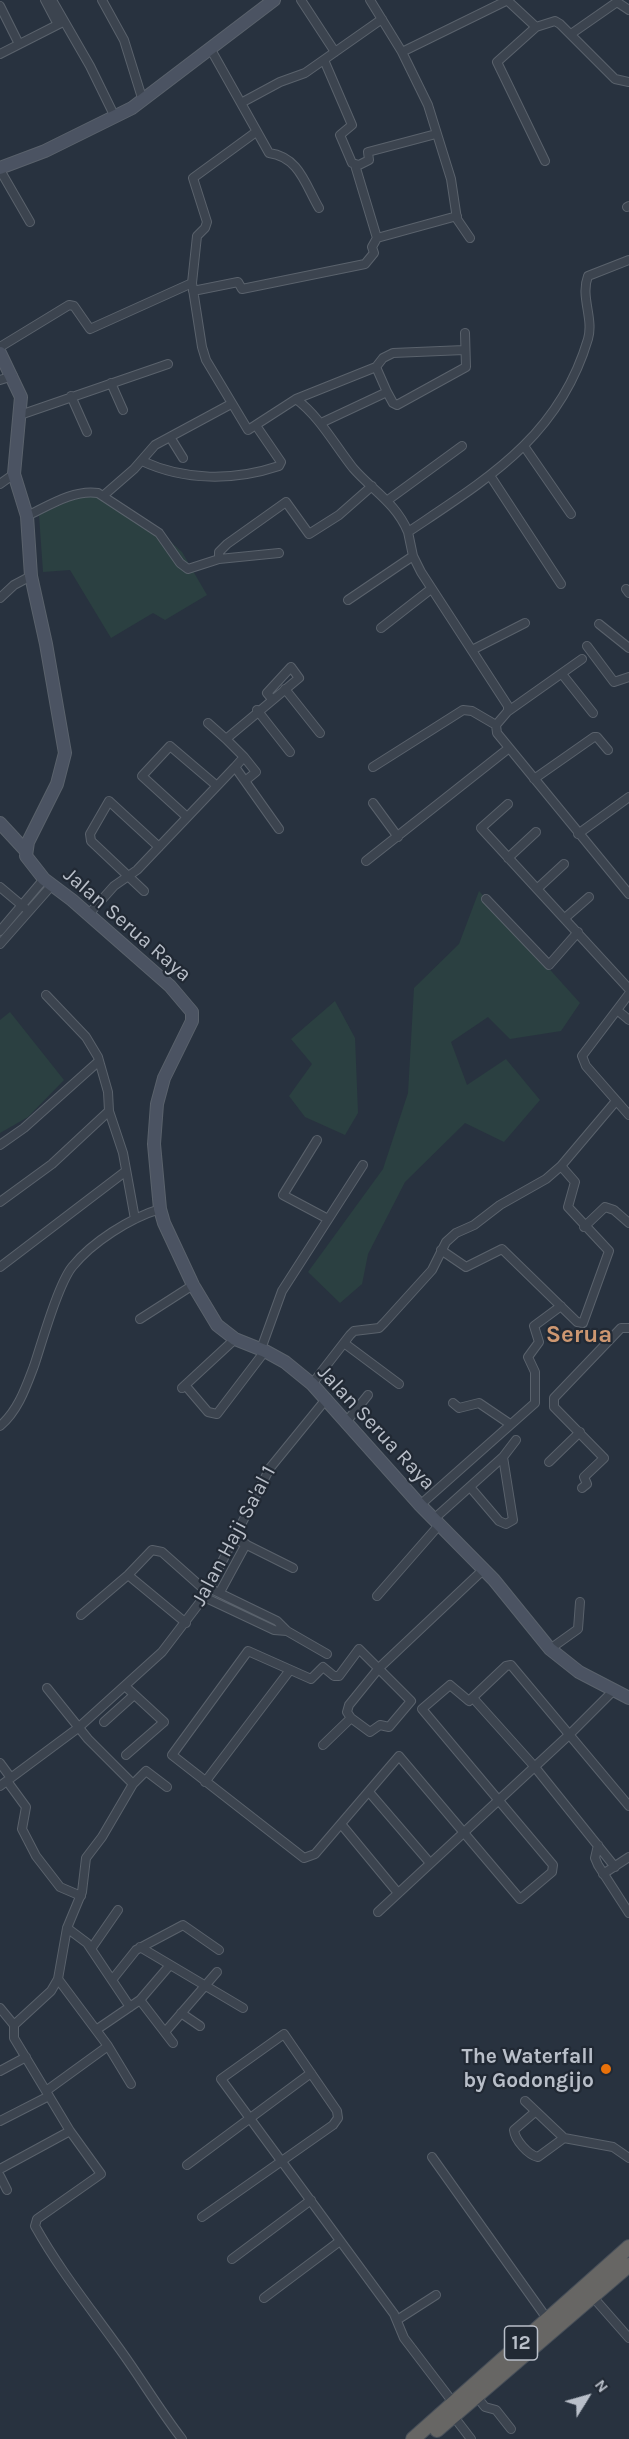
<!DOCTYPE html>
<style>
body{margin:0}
#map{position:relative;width:629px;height:2439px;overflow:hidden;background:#28323f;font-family:Karla,sans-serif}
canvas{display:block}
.north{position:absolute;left:557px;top:2367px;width:60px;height:60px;-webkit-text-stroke:4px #212934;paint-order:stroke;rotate:53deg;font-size:16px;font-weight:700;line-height:24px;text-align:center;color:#b9bfc9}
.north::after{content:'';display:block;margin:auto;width:21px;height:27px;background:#b9bfc9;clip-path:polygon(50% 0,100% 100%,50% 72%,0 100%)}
</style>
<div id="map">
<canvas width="629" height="2439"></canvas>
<div class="north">N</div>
</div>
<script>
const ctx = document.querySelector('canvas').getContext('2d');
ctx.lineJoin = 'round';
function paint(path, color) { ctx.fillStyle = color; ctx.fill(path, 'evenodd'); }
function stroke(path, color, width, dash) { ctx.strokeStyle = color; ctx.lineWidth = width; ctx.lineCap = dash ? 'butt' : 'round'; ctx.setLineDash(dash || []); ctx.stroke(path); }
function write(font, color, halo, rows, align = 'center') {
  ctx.font = font + ' Karla,sans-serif'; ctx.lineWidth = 4.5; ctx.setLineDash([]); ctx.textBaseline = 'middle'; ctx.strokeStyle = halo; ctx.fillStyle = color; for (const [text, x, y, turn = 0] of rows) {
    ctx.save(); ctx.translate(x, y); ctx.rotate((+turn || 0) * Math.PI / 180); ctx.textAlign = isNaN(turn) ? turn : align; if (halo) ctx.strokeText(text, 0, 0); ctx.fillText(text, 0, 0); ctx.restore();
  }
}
paint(new Path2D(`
 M 95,489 L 153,526 L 182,552 L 207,595 L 165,620 L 153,613 L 111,638 L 70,570 L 43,572 L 39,515 Z
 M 479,891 L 580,1003 L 561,1031 L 510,1039 L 488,1017 L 451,1042 L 467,1085 L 506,1059 L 540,1100 L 504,1142 L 465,1123 L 405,1182 L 368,1254 L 362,1284 L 340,1303 L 308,1272 L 383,1169 L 408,1093 L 414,988 L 459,944 Z
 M 335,1001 L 355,1038 L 358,1113 L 345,1135 L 305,1117 L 289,1096 L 312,1064 L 291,1039 Z
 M 10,1012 L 64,1080 L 28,1117 L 0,1133 L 0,1020 Z`), '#2b4041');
const minor = new Path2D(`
 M 45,0 L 56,21
 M 52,0 L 90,66 L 115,117
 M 102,0 L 124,40 L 143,101
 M 301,0 L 335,52
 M 370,0 L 402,52 L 428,105 L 451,179 L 457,219 L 470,238
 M 507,0 L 536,27 L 555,21 L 560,24 L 615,79 L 629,82
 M 0,6 L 19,44
 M 536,27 L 497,62 L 545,161
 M 571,34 L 617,2 L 629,10
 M 210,48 L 269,153 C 299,157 305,184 319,208
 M 402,52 L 508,0
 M 0,54 L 63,22
 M 324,60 L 352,125 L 340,135 L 352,163 L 359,165 L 369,160 L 368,152 L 436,134
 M 241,103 L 280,82 L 305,73 L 382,19
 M 256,132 L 193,178 L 207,222 L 205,228 L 197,236 L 192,283 L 202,347 L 206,360 L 248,430 L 296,399 C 320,417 334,444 353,468 C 372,490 396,503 408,532
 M 355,165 L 377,238
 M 0,170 L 30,222
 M 627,207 L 629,206
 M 629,260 L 588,276 C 580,297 594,318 588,339 C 559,437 487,479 408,532 L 413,556 L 421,572 L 508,706 L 508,711 L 496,725 L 497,733 L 629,894
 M 193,291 L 238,282 L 242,289 L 365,264 L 374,253 L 372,247 L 377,238 L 457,216
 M 0,347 L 69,305 L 74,306 L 90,329 L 192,283
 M 0,380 L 13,376
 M 111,383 L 123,410
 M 387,392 L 393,403 L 397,405 L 466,367 L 465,333
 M 71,396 L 87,432
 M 296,399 L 376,367 L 383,358 L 393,353 L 464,350
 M 20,415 L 168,364
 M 321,423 L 387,392 L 376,367
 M 170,437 L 183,458
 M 524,446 L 571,514
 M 142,461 C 185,481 234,481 279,466 L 281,462 L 257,427
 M 491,477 L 561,584
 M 0,484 L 14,474
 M 103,496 L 134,469 L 155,445 L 231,404
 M 388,500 L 462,446
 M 27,516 C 48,506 74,489 98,493 L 159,533 L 180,563 L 188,569 L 219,559 L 279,553
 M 219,559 L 219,552 L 227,544 L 286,502 L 309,534 L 339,515 L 372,486
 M 626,589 L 629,593
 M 0,598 L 14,585 L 31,576
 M 348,600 L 413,556
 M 599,624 L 629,648
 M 381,628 L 431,589
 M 587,646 L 614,682 L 629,677
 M 472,650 L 525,623
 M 562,674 L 593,713
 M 285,689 L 320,733
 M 257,710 L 290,752
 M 507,712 L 582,659
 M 208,723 L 226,739
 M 244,757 L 256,772 L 245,781
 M 235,767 L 279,829
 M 373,767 L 463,710 L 472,711 L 496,725
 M 534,779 L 594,737 L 597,737 L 608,750
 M 373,803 L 398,837
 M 508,804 L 481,828 L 629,989
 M 187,817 L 142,776 L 170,746 L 217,786
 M 578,834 L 629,797
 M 508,858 L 536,832
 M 366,861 L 509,748
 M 0,887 L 25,908
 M 538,888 L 564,864
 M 144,891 L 91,841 L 90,834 L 109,801 L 159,847
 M 486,899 L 549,965 L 578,932
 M 89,914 L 114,886 L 137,870 L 235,767 L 244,757 L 226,739 L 299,678 L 291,667 L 267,693 L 272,699
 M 565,918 L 589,897
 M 0,931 L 44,879
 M 0,944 L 52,885
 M 629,994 L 582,1056 L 586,1066 L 629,1115
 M 46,995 L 86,1037 L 98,1057 L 108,1092 L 109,1111 L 123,1153 L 135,1219
 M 617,1010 L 629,1020
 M 317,1140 L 283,1195 L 328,1219
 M 0,1145 L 24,1128 L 99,1061
 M 0,1202 L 52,1164 L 109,1111
 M 584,1227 L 605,1207 L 614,1210 L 629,1223
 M 441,1250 L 466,1267 L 502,1249 L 577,1322 L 583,1323 L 609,1251 L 568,1207 L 575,1182 L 561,1166
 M 0,1267 L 126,1171
 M 140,1319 L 193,1285
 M 344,1343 L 399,1384
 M 261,1349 L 282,1291 L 363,1165
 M 312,1384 L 350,1335 L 354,1331 L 379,1328 L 384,1323 L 432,1270 L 446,1242 L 456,1233 L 474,1225 L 500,1205 L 546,1179 L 561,1166 L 616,1101
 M 185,1385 L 208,1412 L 217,1414 L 265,1351
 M 182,1388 L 235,1339
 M 453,1403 L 459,1408 L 479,1403 L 510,1424
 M 347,1421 L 368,1395
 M 0,1426 C 18,1411 26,1387 34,1366 C 42,1342 58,1285 72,1267 C 92,1242 130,1218 160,1209
 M 549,1462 L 580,1432
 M 470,1487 L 499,1521 L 506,1524 L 513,1520 L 503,1457
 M 582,1488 L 587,1484 L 584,1477 L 604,1458 L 554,1407 L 554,1398 L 621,1328 L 629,1328
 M 420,1505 L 535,1403 L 535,1372 L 528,1357 L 539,1342 L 534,1326 L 561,1306
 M 435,1518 L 503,1457 L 516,1440
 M 235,1539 L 293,1568
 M 128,1575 L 186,1623
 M 209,1588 L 277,1621 L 287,1631 L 327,1654
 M 220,1592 L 246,1544
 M 377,1596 L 440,1524
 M 204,1597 L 274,1630 L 287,1631
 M 81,1615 L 128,1575 L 152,1550 L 162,1552 L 207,1592
 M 550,1649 L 578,1629 L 580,1602
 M 126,1687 L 164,1722 L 126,1755
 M 47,1688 L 88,1739 L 133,1784 L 102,1837 L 86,1858 L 82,1892 L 67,1928 L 58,1979 L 51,1991 L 14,2025 L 14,2038 L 70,2131 L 101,2174 L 37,2219 L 35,2226 C 59,2269 88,2305 116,2344 C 139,2375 158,2408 182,2439
 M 473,1698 L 534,1766 L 615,1867
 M 351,1718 L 347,1712 L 349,1705 L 379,1668 L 484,1569
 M 104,1722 L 134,1695
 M 323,1745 L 351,1718 L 370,1732 L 380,1725 L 389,1727 L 411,1701 L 359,1649 L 339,1676 L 334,1676 L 323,1667 L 311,1679 L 248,1651 L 172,1755 L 304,1858 L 315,1854 L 399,1756 L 520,1899 L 552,1872 L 553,1865 L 422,1709 L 450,1685 L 469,1701 L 506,1666 L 511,1665 L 629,1806
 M 0,1763 L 11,1778
 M 7,1781 L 26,1807 L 22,1829 L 36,1856 L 60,1887 L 81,1896
 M 205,1782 L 290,1670
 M 133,1784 L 146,1771 L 167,1787
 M 0,1786 L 78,1728 L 162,1652 L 204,1597 L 270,1468 L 327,1398
 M 369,1792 L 430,1863
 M 341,1824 L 398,1893
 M 598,1845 L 595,1858 L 598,1865 L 629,1913
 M 603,1874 L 629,1857
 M 378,1912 L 570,1734 L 614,1690
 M 67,1928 L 87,1943 L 130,2007
 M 140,1947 L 243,2008
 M 91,1949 L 118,1910
 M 112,1980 L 136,1950 L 183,1925 L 219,1950
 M 140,2000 L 173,2043
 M 0,2008 L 14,2025
 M 181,2013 L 200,2026
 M 96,2030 L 140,2000 L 170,1965
 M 165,2032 L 217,1972
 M 108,2046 L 131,2084
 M 0,2071 L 26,2057
 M 46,2091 L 108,2046 L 58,1979
 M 525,2101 L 564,2138 L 613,2147 L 629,2158
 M 535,2112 L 514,2130 C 515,2140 528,2155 538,2157 L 564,2138
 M 0,2121 L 49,2096
 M 432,2157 L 548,2320
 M 187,2165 L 311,2073
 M 0,2169 L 70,2131
 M 0,2176 L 7,2190
 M 202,2217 L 333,2125 L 338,2118 L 337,2111 L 284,2034 L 221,2079 L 282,2162 L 283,2163 L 394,2314 L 404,2338 L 455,2405
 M 232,2259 L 311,2200
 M 592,2296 L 629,2338
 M 264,2298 L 340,2241
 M 397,2320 L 436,2295
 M 477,2397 L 485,2407 L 496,2410 L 511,2429
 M 451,2413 L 471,2439`);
const secondary = new Path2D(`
 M 0,168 L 45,151 L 132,108 L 274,0
 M 0,353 L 21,397 L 14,474 L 27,516 L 31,576 L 46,644 L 65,753 L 57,784 L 28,842 L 26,856 L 44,879 L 72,900 L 170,986 L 192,1012 L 192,1021 L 164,1078 L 157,1104 L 154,1144 L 160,1209 L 164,1223 L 193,1285 L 217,1325 L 235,1339 L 265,1351 L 285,1362 L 312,1384 L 420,1505 L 494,1580 L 550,1649 L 579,1672 L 629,1698
 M 0,823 L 25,850`);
const trunk = new Path2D(`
 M 437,2430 L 629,2265
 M 413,2439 L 629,2247`);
stroke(minor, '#5a626c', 10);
stroke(secondary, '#5a626c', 14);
stroke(trunk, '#474f59', 16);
stroke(minor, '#3c444f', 8);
stroke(secondary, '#4b5362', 12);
stroke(trunk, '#676664', 14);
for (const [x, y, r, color] of [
 [606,2069,6,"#e8710a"]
]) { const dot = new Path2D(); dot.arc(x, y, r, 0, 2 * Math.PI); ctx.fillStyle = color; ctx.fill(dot); stroke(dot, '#212934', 2); }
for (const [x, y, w] of [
 [521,2343,33]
]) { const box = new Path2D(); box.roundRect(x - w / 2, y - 17, w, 34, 4.5); ctx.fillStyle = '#212934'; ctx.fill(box); stroke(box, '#b9bfc9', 1.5); }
write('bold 20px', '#b9bfc9', null, [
 ["12",521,2343]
]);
write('21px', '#b9bfc9', '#212934', [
 ["Jalan Serua Raya",127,925,41],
 ["Jalan Serua Raya",376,1428,47],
 ["Jalan Haji Sa'al 1",234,1536,-62]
]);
write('bold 21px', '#b9bfc9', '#212934', [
 ["The Waterfall",594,2057],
 ["by Godongijo",594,2081]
], 'right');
write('bold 24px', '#cd9771', '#212934', [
 ["Serua",579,1335]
]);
</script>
